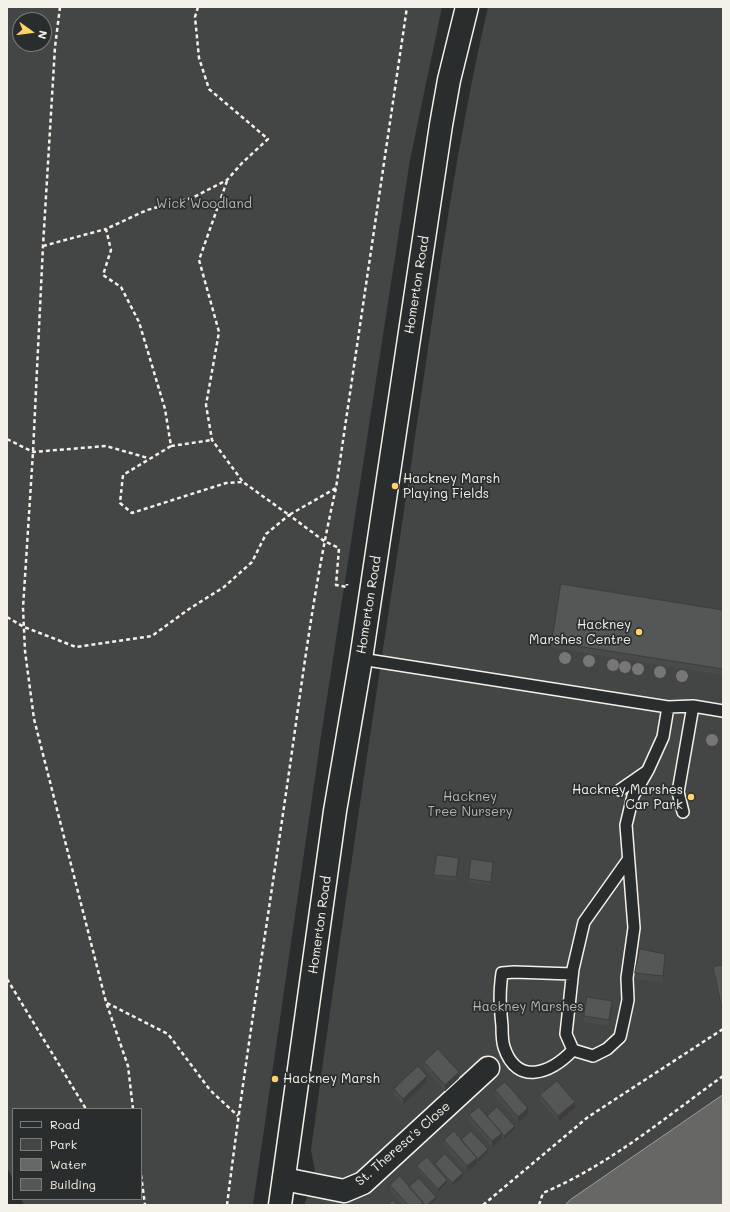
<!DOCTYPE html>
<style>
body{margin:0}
#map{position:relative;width:730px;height:1212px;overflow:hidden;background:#2a2d2e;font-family:Mali,sans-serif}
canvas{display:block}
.frame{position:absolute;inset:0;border:8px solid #f4f1e8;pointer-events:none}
.legend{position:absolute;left:12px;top:1108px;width:130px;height:92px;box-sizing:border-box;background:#2a2d2e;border:1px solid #7b7b78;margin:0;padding:5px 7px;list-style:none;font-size:12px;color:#f4f1e8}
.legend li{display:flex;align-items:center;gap:8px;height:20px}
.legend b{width:20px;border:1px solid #7b7b78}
.north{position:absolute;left:12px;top:12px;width:40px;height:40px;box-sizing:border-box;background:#2a2d2e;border:1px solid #7b7b78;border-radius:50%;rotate:104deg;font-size:11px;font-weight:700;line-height:16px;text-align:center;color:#f4f1e8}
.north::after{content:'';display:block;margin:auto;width:14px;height:18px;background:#ffd166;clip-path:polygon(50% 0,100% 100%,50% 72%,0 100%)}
</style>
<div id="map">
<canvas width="730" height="1212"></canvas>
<div class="frame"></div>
<ul class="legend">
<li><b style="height:5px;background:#2a2d2e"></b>Road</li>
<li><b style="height:11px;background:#444645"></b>Park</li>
<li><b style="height:11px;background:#676866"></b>Water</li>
<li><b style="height:11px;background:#555756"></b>Building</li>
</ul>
<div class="north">N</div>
</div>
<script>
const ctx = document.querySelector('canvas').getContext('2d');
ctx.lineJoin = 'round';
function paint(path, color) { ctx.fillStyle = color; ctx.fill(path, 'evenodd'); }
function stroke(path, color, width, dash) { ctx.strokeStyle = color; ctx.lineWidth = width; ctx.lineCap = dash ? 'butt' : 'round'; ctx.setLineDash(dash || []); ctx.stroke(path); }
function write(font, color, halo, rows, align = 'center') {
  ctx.font = font + ' Mali,sans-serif'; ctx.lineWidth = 3.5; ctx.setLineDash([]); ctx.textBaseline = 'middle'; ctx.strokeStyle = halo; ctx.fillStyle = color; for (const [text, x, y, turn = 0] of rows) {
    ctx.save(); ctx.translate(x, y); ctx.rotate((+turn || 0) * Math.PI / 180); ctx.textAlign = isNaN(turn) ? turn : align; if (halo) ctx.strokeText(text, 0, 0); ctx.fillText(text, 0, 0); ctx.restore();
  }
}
paint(new Path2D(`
 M 7,7 L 442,7 L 410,160 L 320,743 L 253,1205 L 24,1205 L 21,1199 L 141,1199 L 141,1109 L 13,1109 L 13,1180 L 7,1167 ZM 20,20 L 44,20 L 44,44 L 20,44 Z
 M 488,7 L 723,7 L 723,1205 L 304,1205 L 307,1197 L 311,1196 L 315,1171 L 311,1150 C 342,921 376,693 411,465 C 434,312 453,158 488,7 Z`), '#444645');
const water = new Path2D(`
 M 723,1095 L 723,1205 L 565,1205 L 570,1200 Z`);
paint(water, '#676866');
stroke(water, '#9f9f9a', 1);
const lane = new Path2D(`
 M 361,659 L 668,707 L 693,706 L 723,711
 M 620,790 L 646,772
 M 683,812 L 678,792 L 693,706
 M 628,860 L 584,922 L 573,969 L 566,1034 L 573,1050 L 593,1056 L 607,1049 L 620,1037 L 624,1019 L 628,1000 L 627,978 L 634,928 L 626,825 L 633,796 L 648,770 L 663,737 L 668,707
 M 572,974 L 514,972 L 502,973 C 499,995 500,1005 502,1026 C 502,1032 502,1041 504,1047 C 517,1087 551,1073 573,1050`);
const street = new Path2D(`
 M 284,1179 L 344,1191 L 363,1183 L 488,1068`);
const secondary = new Path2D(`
 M 280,1205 L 335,811 L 361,659 L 441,125 L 449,80 L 467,7`);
stroke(lane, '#f4f1e8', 14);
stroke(street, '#f4f1e8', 25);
stroke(secondary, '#f4f1e8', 25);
stroke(new Path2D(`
 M 60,7 L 55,47 L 43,246 L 33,452 L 23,608 L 25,651 L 34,719 L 106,1002 L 128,1066 L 133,1109
 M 198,7 L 195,17 L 199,58 L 209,89 L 268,139 L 242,163 L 227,180 L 192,198 L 147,210 L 106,229 L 111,250 L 103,275 L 121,287 L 139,322 L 165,409 L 171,446 L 123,475 L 120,503 L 132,513 L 226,483 L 243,482 L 289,515 L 336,488
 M 227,181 L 199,260 L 219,332 L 206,405 L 212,440 L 243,482
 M 43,246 L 106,229
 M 7,439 L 33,452 L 106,446 L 148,458
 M 171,446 L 212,440
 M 7,617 L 24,627 L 76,647 L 152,636 L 189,609 L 224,587 L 252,562 L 266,534 L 289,515 L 324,541 L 339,548 L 336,585 L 347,587 L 347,584
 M 7,979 L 86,1109
 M 107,1003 L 168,1034 L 210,1090 L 238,1116
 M 141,1175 L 145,1205
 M 227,1205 C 244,1068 266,931 286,793 C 301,691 313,588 336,488 L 407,7
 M 483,1205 L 588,1117 L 723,1029
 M 539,1205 L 543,1193 C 609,1165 666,1117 723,1076`), '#f4f1e8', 2.5, [4, 3]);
stroke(lane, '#2a2d2e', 11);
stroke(street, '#2a2d2e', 22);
stroke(secondary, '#2a2d2e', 22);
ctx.fillStyle = '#777875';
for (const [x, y] of [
 [565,658],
 [589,661],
 [613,665],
 [625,667],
 [638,669],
 [660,672],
 [682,676],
 [712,740]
]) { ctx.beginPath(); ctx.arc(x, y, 6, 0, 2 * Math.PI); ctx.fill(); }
paint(new Path2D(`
 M 723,610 L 723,675 L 552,648 L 552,642 Z
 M 459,861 L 456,881 L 434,878 L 434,875 Z
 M 493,865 L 491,885 L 469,882 L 469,879 Z
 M 665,960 L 663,982 L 635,979 L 635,973 Z
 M 723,965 L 723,1010 L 721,1010 L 713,973 L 713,967 Z
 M 612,1007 L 609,1026 L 584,1022 L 584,1016 Z
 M 424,1062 L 459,1078 L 445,1091 L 424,1068 Z
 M 427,1082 L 403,1105 L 394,1095 L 394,1089 Z
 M 495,1090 L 528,1114 L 518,1123 L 495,1096 Z
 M 540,1095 L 575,1108 L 558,1122 L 540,1101 Z
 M 469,1115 L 487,1116 L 515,1129 L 504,1139 L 502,1137 L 502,1139 L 492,1147 L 469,1121 Z
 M 444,1140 L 461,1140 L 488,1152 L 478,1162 L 477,1161 L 477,1164 L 467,1172 L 444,1146 Z
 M 435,1164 L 463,1177 L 452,1186 L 447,1181 L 447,1183 L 438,1192 L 417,1169 L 417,1166 L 435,1166 Z
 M 390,1185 L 409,1187 L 436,1200 L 430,1205 L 403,1205 L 390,1191 Z`), '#494b4a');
paint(new Path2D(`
 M 665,954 L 665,960 L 663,982 L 663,976 Z
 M 612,1001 L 612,1007 L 609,1026 L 609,1020 Z
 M 721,1004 L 723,1004 L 723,1010 L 721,1010 Z
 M 459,1072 L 459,1078 L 445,1091 L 445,1085 Z
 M 427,1076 L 427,1082 L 403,1105 L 403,1099 Z
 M 575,1102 L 575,1108 L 558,1122 L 558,1116 Z
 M 528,1108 L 528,1114 L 518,1123 L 518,1117 Z
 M 515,1126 L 515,1129 L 504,1139 L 504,1136 Z
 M 502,1133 L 502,1139 L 492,1147 L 492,1141 Z
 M 488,1149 L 488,1152 L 478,1162 L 478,1159 Z
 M 477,1158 L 477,1164 L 467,1172 L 467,1166 Z
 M 463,1173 L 463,1177 L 452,1186 L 452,1183 Z
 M 447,1180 L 447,1183 L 438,1192 L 438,1189 Z
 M 436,1197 L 436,1200 L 430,1205 L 427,1205 Z`), '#3c3d3c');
const building = new Path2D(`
 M 561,584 L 723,610 L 723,669 L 552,642 Z
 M 437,855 L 459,858 L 456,877 L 434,875 Z
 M 471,859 L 493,862 L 491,882 L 469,879 Z
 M 640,949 L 665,954 L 663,976 L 635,973 Z
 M 723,965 L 723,1004 L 721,1004 L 713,967 Z
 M 587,997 L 612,1001 L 609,1020 L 584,1016 Z
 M 438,1049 L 459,1072 L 445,1085 L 424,1062 Z
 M 418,1066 L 427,1076 L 403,1099 L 394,1089 Z
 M 557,1081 L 575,1102 L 558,1116 L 540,1095 Z
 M 505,1082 L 528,1108 L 518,1117 L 495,1090 Z
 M 479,1107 L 502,1133 L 492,1141 L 469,1115 Z
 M 497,1107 L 515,1126 L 504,1136 L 487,1116 Z
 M 454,1131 L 477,1158 L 467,1166 L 444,1140 Z
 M 471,1131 L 488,1149 L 478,1159 L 461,1140 Z
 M 445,1154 L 463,1173 L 452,1183 L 435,1164 Z
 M 427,1157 L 447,1180 L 438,1189 L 417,1166 Z
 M 400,1176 L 423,1202 L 420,1205 L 408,1205 L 390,1185 Z
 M 419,1178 L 436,1197 L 427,1205 L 425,1205 L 409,1187 Z
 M 393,1200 L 397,1205 L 388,1205 Z`);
paint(building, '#555756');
stroke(building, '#3c3d3c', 1);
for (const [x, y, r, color] of [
 [395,486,4,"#ffd166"],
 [639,632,4,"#ffd166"],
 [691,797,4,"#ffd166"],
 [275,1079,4,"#ffd166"]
]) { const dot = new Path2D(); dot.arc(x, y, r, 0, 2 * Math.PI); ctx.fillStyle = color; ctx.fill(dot); stroke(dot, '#2a2d2e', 1.5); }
write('13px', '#b6b5af', '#2a2d2e', [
 ["Wick Woodland",204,204],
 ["Hackney",470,797],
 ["Tree Nursery",470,812],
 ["Hackney Marshes",528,1007]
]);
write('13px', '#f4f1e8', '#2a2d2e', [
 ["Homerton Road",417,285,-81],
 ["Homerton Road",369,605,-81],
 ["Homerton Road",320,925,-82],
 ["St. Theresa's Close",403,1144,-41]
]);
write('13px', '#f4f1e8', '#2a2d2e', [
 ["Hackney Marsh",403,479],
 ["Playing Fields",403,494],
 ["Hackney",631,625,"right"],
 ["Marshes Centre",631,640,"right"],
 ["Hackney Marshes",683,790,"right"],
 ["Car Park",683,805,"right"],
 ["Hackney Marsh",283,1079]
], 'left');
</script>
